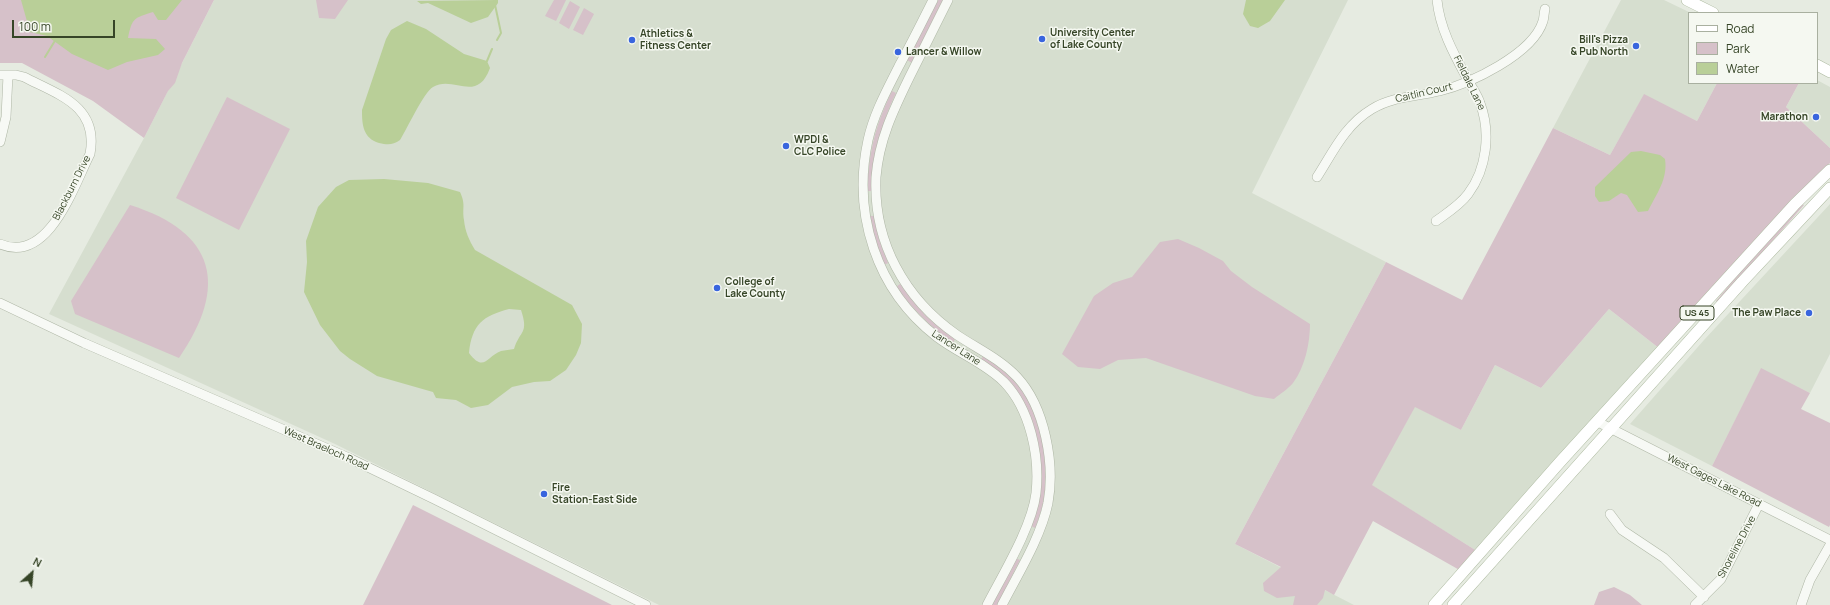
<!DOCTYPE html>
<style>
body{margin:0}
#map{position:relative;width:1830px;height:605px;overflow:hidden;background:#e6ebe1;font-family:Manrope,sans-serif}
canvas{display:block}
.legend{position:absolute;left:1688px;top:12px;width:130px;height:72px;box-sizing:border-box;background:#f5f8f1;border:1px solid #a9b0a0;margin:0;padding:5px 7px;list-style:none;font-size:12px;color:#364527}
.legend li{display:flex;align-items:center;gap:8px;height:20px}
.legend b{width:20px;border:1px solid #a9b0a0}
.north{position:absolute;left:12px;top:553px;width:40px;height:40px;-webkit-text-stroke:3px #f5f8f1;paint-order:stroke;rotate:27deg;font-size:11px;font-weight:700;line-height:16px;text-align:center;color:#364527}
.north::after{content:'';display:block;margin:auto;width:14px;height:18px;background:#364527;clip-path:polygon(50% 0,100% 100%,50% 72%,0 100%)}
.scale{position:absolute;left:12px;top:20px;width:103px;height:18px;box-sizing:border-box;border:2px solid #364527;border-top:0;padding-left:5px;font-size:12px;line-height:14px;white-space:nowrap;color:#364527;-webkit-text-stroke:3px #f5f8f1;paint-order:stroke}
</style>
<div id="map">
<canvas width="1830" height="605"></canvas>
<ul class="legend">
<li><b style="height:5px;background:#fff"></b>Road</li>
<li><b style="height:11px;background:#d6c1c9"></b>Park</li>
<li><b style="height:11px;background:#b9cf98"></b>Water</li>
</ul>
<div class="north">N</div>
<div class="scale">100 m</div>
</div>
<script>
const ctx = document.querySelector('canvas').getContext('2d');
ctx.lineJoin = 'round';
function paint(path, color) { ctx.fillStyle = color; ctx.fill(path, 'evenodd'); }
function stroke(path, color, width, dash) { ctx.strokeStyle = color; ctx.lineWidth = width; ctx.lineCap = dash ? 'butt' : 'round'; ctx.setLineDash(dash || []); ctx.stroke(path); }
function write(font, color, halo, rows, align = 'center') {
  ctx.font = font + ' Manrope,sans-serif'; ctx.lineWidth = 3; ctx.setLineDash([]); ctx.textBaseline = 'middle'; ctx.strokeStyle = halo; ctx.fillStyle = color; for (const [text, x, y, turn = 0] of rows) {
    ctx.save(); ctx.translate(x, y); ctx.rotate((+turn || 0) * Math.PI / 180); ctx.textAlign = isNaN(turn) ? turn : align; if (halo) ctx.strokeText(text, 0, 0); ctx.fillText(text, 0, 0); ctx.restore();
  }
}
paint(new Path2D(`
 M 214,0 L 1348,0 L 1252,193 L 1386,262 L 1235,544 L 1354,605 L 659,605 L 335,444 L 49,314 L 144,138 Z
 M 1621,0 L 1664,0 L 1691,13 L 1689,13 L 1689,83 L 1717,83 L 1697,121 L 1644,95 L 1610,155 L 1553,128 Z
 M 1817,80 L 1830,87 L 1830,148 L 1786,107 L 1799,83 L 1817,83 Z
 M 1830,204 L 1830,354 L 1810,393 L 1761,369 L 1712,466 L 1630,424 L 1704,340 Z
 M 1609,309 L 1660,349 L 1480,553 L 1371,485 L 1415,406 L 1461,430 L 1495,365 L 1541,388 Z`), '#d6decf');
paint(new Path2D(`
 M 0,0 L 214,0 L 182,63 L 175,83 L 168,91 L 144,138 L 93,101 L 22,63 L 0,63 Z
 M 316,0 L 348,0 L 335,19 L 319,18 Z
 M 554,0 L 566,0 L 556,21 L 545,16 Z
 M 937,0 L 943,0 L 912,63 L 907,60 Z
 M 570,1 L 580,7 L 569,29 L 559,23 Z
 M 584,8 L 594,14 L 583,35 L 573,30 Z
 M 1717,83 L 1799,83 L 1786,107 L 1830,148 L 1830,163 L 1783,212 L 1660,349 L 1609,309 L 1541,388 L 1495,365 L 1461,430 L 1415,407 L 1372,485 L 1480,553 L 1463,572 L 1373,521 L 1334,595 L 1325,590 L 1323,598 L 1317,605 L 1293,605 L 1295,596 L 1277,598 L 1264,591 L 1263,583 L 1281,567 L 1235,544 L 1386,262 L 1462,300 L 1553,128 L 1610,155 L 1644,94 L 1697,121 Z
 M 892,91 L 896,93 C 879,128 876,153 872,191 L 867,191 C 869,152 875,126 892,91 Z
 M 227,97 L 290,129 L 239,230 L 176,198 Z
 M 1802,204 L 1804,205 L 1718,303 L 1716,301 L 1739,273 Z
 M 130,205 C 216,232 229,286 179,358 L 75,314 L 71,301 Z
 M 869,216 L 874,216 L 879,239 L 888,263 L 884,265 L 878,252 Z
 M 1178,239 L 1199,248 L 1223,261 L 1231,271 L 1252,287 L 1310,324 C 1310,343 1305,367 1293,383 C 1288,389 1280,394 1274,399 L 1255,396 L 1146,358 L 1118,360 L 1100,369 L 1078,367 L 1062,354 L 1094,296 L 1113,283 L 1132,277 L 1160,242 Z
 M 900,284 L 925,315 L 955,339 L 953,343 C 930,327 913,309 896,287 Z
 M 983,356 C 996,363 1009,372 1018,385 C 1047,422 1055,485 1035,528 L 1031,526 L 1040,489 L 1018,393 L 995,369 L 981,360 Z
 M 1761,368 L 1810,393 L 1801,409 L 1830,423 L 1830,525 L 1829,527 L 1712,466 Z
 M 413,505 L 612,605 L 363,605 Z
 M 1015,558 L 1020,560 L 997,605 L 992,605 Z
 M 1614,587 L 1630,595 L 1642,605 L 1594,605 L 1599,592 Z`), '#d6c1c9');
paint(new Path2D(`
 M 21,0 L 182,0 L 166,20 L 158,20 L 153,12 C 134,18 132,18 128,38 L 156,39 L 165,49 L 158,55 L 127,62 L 108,70 L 72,54 L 47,36 L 30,32 Z
 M 498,0 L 498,3 L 488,17 L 471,23 L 428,3 L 421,4 L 417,1 Z
 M 1246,0 L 1285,0 L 1270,21 L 1258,28 L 1250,26 L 1243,14 Z
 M 407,21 L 426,29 L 464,54 L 487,61 L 490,68 C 477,104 454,75 433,87 C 424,92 407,129 400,140 C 393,145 388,145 379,143 C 363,138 362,125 362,110 L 386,39 L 391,30 Z
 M 1641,151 L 1660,155 L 1665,159 C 1668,179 1657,193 1648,211 L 1638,212 L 1627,195 L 1621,193 L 1609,201 L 1599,202 L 1595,196 L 1595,187 L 1631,152 Z
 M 384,179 L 428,183 L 460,192 C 466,205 462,207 464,220 C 465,231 469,240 475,250 L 572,305 L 582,324 L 581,343 L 576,355 L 566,370 L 550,381 L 534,382 L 512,387 L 488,405 L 471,408 L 456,400 L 436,398 L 433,392 L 377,376 L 350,359 L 340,351 L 320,325 L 304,292 L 307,262 L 306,241 L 318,207 L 336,187 L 349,180 ZM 509,309 L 521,310 C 529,334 520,330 514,349 C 510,350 505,350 501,351 C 487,356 484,373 469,353 C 472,324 483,316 509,309 Z`), '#b9cf98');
stroke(new Path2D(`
 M 494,0 L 501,33 L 497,40
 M 45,57 L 56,39
 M 487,61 L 492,49`), '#b9cf98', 2);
const minor = new Path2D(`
 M 933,0 C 922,22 911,44 899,66 C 887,90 874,113 868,140 C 852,214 876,290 937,337 C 958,353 985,363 1004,382 C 1030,409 1040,456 1036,493 C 1032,527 1003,574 987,605
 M 948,0 C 935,26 922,52 909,78 C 893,111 879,140 876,177 C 873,242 905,299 957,335 C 978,349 1000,359 1017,377 C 1045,407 1055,464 1048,503 C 1041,537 1018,574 1002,605
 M 0,75 L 16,75 L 24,77 C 59,95 99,106 90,154 C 74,185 49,265 0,244
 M 0,142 L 6,117 L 8,75
 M 1317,177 C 1333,152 1345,125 1372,109 C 1393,96 1416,97 1439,91 C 1470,84 1533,54 1543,21 C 1544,18 1544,13 1545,9
 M 1436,221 C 1447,213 1460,205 1468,194 C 1487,169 1491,132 1480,103 C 1478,96 1473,89 1469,82 C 1455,56 1440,30 1437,0
 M 0,303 L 84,343 L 349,458 L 434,499 L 646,605
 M 1598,422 L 1830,540
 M 1610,514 L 1622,530 L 1664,558 L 1704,597
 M 1695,605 L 1721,579 L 1759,504
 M 1801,605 L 1810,580 L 1830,545`);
const major = new Path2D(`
 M 1687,0 L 1713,13
 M 1817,65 L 1830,72
 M 1434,605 L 1560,462 L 1795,204 L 1830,170
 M 1453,605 L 1742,282 L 1830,188`);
stroke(minor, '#aeb6a5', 10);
stroke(major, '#acb99f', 12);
stroke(minor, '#f7f9f5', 9);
stroke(major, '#fff', 11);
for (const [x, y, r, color] of [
 [1042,39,4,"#3965de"],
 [632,40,4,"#3965de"],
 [1636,46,4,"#3965de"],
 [898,52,4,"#3965de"],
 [1816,117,4,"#3965de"],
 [786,146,4,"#3965de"],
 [717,288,4,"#3965de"],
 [1809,313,4,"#3965de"],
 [544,494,4,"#3965de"]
]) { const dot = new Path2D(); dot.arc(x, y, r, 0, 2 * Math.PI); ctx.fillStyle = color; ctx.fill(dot); stroke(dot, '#f5f8f1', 1.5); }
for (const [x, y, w] of [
 [1697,313,34]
]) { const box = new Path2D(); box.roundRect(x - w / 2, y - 7, w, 14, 3); ctx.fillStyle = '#f5f8f1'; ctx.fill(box); stroke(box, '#364527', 1); }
write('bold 9px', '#364527', null, [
 ["US 45",1697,313]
]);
write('bold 10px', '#364527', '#f5f8f1', [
 ["University Center",1050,33],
 ["of Lake County",1050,45],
 ["Athletics &",640,34],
 ["Fitness Center",640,46],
 ["Bill's Pizza",1628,40,"right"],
 ["& Pub North",1628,52,"right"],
 ["Lancer & Willow",906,52],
 ["Marathon",1808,117,"right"],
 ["WPDI &",794,140],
 ["CLC Police",794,152],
 ["College of",725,282],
 ["Lake County",725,294],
 ["The Paw Place",1801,313,"right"],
 ["Fire",552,488],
 ["Station-East Side",552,500]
], 'left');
write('10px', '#364527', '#f5f8f1', [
 ["Fieldale Lane",1469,83,64],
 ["Caitlin Court",1424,93,-13],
 ["Blackburn Drive",72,188,-63],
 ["Lancer Lane",956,348,33],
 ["West Braeloch Road",326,449,24],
 ["West Gages Lake Road",1714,481,27],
 ["Shoreline Drive",1737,547,-62]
]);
</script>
